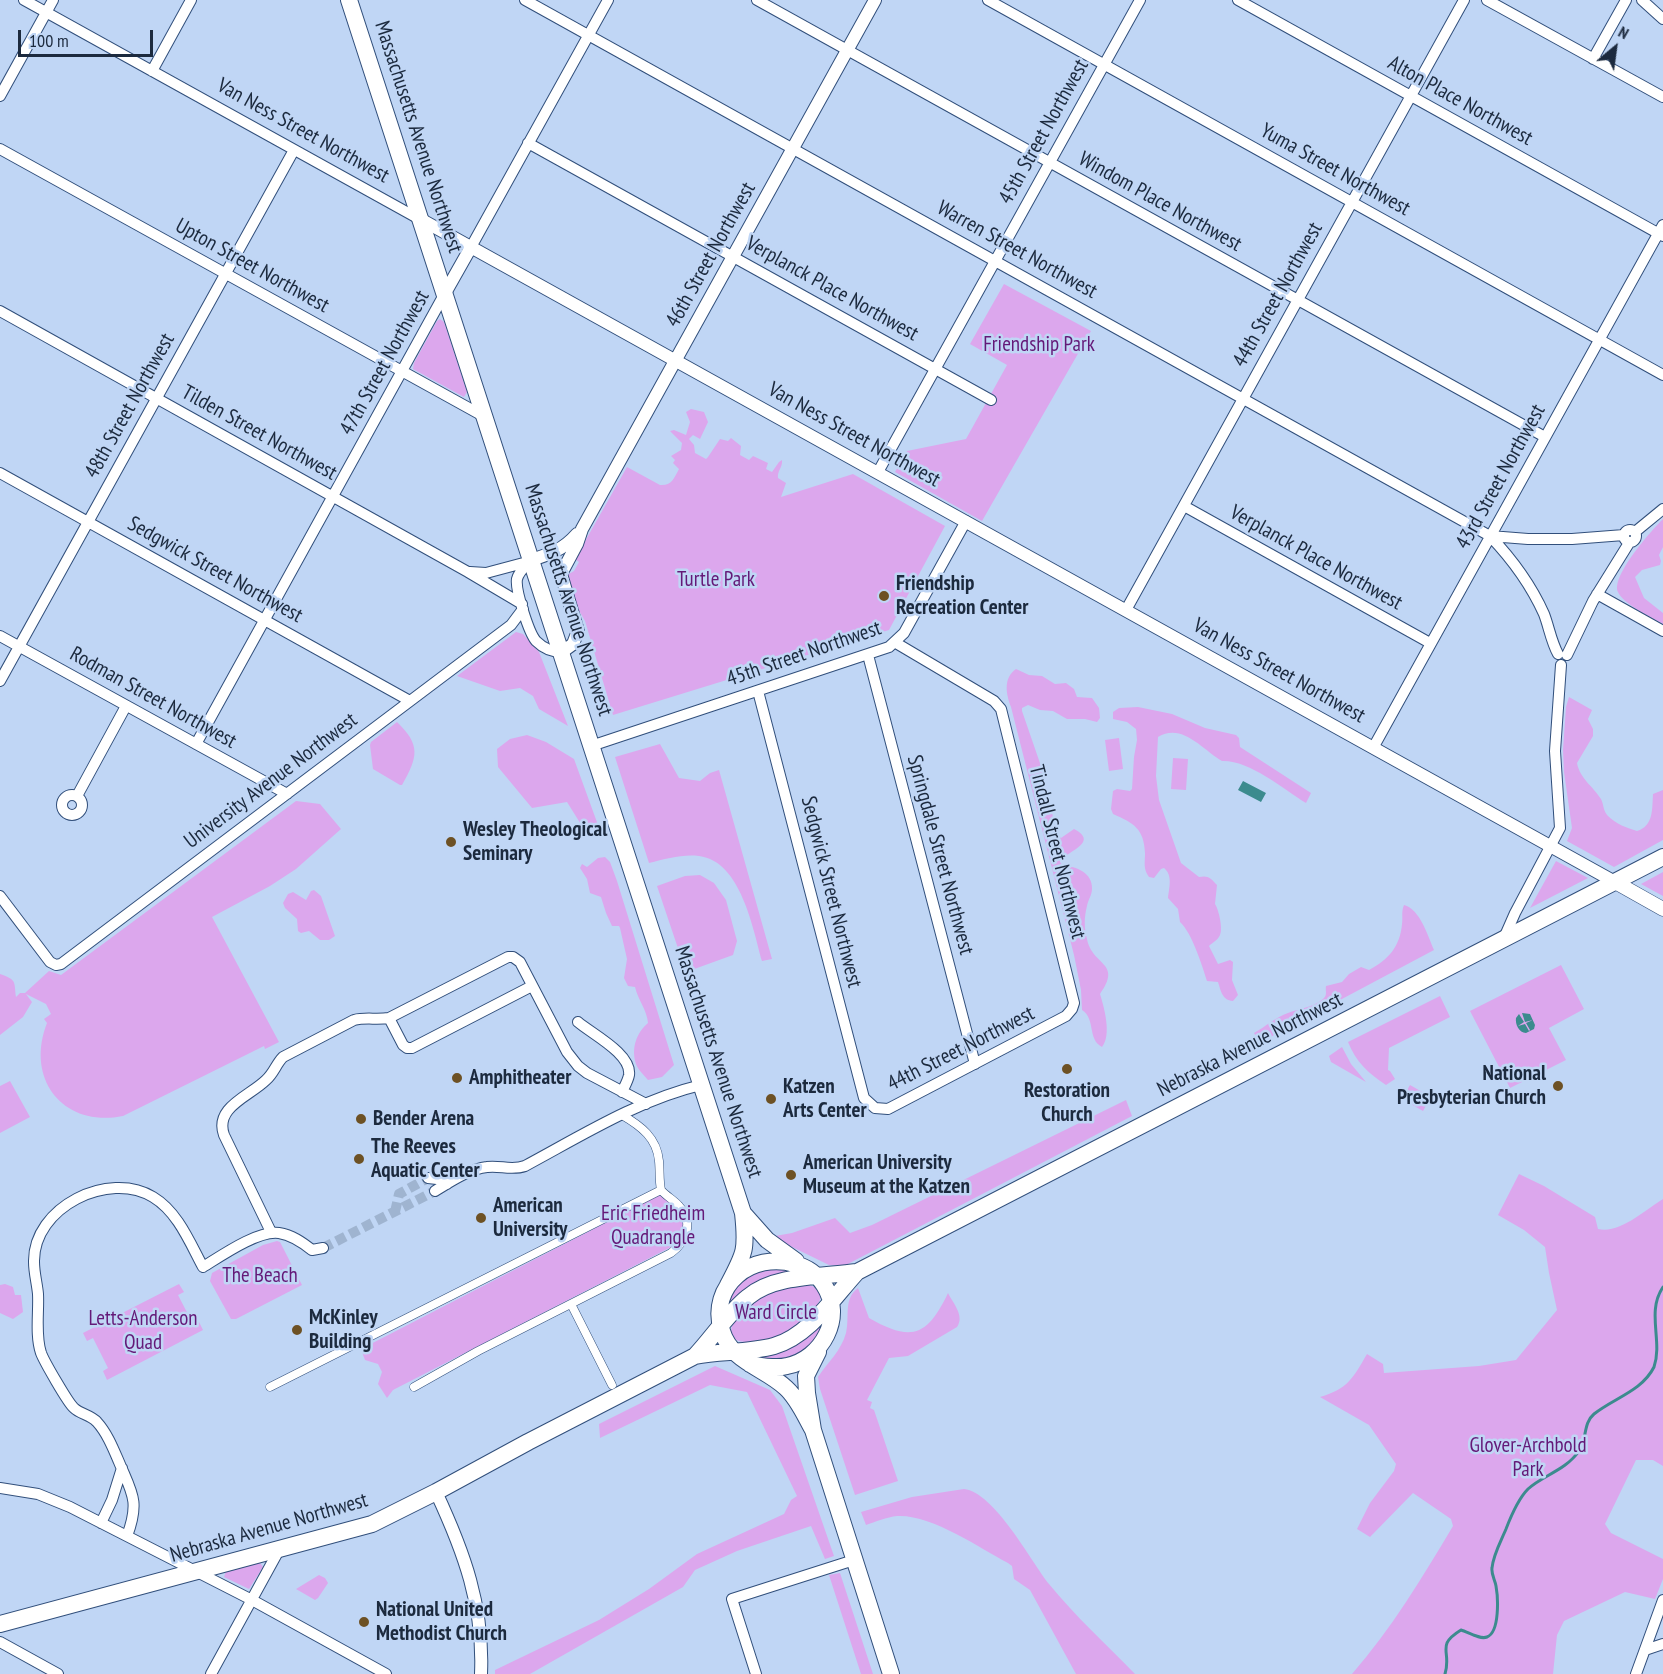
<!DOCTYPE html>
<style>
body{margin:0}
#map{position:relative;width:1663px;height:1674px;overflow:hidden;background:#c0d6f5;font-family:"PT Sans Narrow",sans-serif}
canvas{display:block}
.north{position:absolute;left:1585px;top:18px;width:60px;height:60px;-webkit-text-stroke:4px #c0d6f5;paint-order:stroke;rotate:29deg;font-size:16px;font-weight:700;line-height:24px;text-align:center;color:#1c2a3e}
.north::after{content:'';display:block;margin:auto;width:21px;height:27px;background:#1c2a3e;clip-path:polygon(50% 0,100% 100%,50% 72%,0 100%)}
.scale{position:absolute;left:18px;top:30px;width:135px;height:27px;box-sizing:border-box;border:3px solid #1c2a3e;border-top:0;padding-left:8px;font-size:18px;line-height:21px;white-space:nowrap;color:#1c2a3e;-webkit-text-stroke:4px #c0d6f5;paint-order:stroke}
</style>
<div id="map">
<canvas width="1663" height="1674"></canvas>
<div class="north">N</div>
<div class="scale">100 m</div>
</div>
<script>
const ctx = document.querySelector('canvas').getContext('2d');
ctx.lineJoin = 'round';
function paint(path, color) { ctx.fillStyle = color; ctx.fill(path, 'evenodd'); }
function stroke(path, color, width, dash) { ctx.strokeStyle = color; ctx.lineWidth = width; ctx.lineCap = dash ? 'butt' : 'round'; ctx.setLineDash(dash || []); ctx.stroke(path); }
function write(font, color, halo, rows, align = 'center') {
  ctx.font = font + ' "PT Sans Narrow",sans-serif'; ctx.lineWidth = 5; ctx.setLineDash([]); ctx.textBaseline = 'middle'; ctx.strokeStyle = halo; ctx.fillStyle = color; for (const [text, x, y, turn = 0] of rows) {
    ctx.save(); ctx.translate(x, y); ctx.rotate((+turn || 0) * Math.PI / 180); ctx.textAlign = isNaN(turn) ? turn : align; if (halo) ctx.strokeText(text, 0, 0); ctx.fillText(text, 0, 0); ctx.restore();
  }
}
paint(new Path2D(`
 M 1004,284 L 1091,331 L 982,521 L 895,472 L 907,451 L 966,439 L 1007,365 L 970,344 Z
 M 440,319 L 444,322 L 467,392 L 464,397 L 413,369 L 414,363 L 437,321 Z
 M 691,409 L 704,412 L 708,422 L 700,439 L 693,435 L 689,439 L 694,445 L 695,453 L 706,459 L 708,457 L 720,439 L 728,441 L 731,438 L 741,446 L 740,455 L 749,460 L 753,456 L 768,463 L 766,469 L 772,472 L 779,462 L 782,460 C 783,467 777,471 778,478 L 786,483 L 781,497 L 853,474 L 945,526 L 889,630 L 613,715 L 585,621 L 577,607 L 567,575 L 574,571 L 579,562 L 575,559 L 627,467 L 660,485 C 672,486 674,478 679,469 L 673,463 L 675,460 L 671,456 L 681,450 L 682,443 L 670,431 L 674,430 L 686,435 L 690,422 L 686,412 Z
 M 1663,519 L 1663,547 L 1659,555 L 1661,561 L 1660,565 L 1642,570 L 1635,577 L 1644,598 L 1663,613 L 1663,624 C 1651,617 1623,604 1618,592 C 1611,576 1651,531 1663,519 Z
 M 516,632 L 523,634 L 539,652 L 568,726 L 539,709 L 533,696 L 520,688 L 500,691 L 457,676 Z
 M 1016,669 L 1029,675 L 1042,676 L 1055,684 L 1066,683 L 1074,689 L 1077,697 L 1092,698 L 1099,708 L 1100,718 L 1097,722 L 1085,719 L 1067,719 L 1053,711 L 1040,710 L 1028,705 L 1022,708 L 1022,711 L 1042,769 L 1056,830 L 1061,838 L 1074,829 C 1101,843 1064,852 1060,862 L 1063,866 C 1076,866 1093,873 1092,889 C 1092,895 1088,900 1087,906 C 1084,917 1084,929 1087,939 C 1092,966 1123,962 1100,994 C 1104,1007 1112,1035 1102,1047 C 1087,1039 1096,1019 1082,1010 L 1081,990 L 1074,955 L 1011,707 C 1006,694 1003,678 1016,669 Z
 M 1569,697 L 1592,710 L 1588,719 L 1593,729 L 1593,736 L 1577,763 C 1580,779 1593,786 1601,799 C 1604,805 1603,811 1608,816 C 1616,824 1627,828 1637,831 C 1654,826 1652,808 1653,794 L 1663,790 L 1663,840 L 1614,867 L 1567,841 L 1572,828 L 1564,772 L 1563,750 L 1566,707 Z
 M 1138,707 L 1172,714 L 1205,728 L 1236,735 L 1239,738 L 1240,747 L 1311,793 L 1306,803 C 1282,788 1249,760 1222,761 C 1203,750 1182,722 1158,737 L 1156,776 L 1159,800 L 1181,863 L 1199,877 C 1208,875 1211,878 1217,885 L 1215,904 C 1219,910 1223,929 1220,935 C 1218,940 1212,943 1209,946 L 1218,964 L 1230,960 L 1233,962 L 1232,980 L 1238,995 L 1233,1001 C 1222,1000 1221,991 1218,982 L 1207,981 C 1202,965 1192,933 1180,922 L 1178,909 L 1168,898 C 1169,888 1173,875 1164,868 L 1161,869 L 1154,878 L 1149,877 C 1143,869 1145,863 1145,853 C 1144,829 1134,823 1113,814 L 1111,809 L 1113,791 L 1117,789 L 1130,791 L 1132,789 L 1134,757 L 1137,740 L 1136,729 L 1127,722 L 1113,719 L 1113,712 L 1119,708 Z
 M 397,722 C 421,745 418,757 402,785 L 400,785 L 373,769 L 370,745 L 371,742 Z
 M 527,735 L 546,742 L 574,759 L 598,825 L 582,826 L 567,802 L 532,808 L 498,767 L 497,749 L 510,739 Z
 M 1119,738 L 1123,769 L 1109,771 L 1105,740 Z
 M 660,744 L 679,778 L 700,781 L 710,773 L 719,770 L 772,959 L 762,961 C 753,929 741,861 699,856 C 682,854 666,859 649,863 L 615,757 Z
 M 1173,758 L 1188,759 L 1186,790 L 1171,789 Z
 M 296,801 L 320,804 L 341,829 L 296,869 L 270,886 L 212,917 L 279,1042 L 265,1049 L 264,1046 L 123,1116 C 63,1128 25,1079 47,1023 L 44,1019 L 51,1014 L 46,1004 L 26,994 L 32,1002 L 23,1017 L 0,1035 L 0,974 C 17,980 14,981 16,997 L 20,993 L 25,993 L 49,971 L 61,975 Z
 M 605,857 L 610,862 L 617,881 L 674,1065 L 662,1077 L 648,1080 C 645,1076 638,1070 636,1064 C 631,1049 636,1033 648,1023 C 647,1010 638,1000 635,987 L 628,986 L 624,978 L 627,959 L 620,928 L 619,926 L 612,926 L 606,913 L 601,897 L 590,893 L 587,879 L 580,868 L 582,864 L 587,867 L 598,858 Z
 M 1556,861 L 1588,878 L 1530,908 Z
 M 1663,872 L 1663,896 L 1641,884 Z
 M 700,875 L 714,883 L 726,900 L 737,941 L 733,955 L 686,972 L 657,886 L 685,876 Z
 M 314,890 L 321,896 L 335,936 L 329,940 L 320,940 L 309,931 L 301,933 L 298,931 L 297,919 L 285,908 L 283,903 L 288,894 L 293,892 L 306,900 L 311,891 Z
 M 1404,905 C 1420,909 1428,936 1434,950 L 1263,1041 L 1258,1040 L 1254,1033 C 1265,1027 1276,1017 1288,1013 C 1298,1009 1314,1007 1323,999 C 1328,995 1325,991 1326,986 L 1342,982 L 1349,974 L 1361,967 L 1369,970 C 1388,960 1400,947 1402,924 C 1403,917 1401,912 1404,905 Z
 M 1561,965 L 1584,1009 L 1549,1028 L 1566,1060 L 1510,1088 L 1470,1011 Z
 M 1440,996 L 1450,1017 L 1389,1048 L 1388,1070 L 1390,1071 L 1395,1079 L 1386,1085 C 1368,1073 1356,1062 1348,1042 Z
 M 1342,1047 L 1351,1064 L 1366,1082 L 1331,1062 L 1329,1056 Z
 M 10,1081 L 30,1117 L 0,1133 L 0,1086 Z
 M 1410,1085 L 1431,1097 L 1423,1111 L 1402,1099 Z
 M 1126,1100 L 1132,1116 L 844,1266 L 829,1265 L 786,1244 L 775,1236 L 792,1233 L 835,1218 L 850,1233 L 872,1225 Z
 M 1519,1174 L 1544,1186 L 1595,1217 L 1598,1229 C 1620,1234 1645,1210 1663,1199 L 1663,1466 L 1653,1460 L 1636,1460 L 1605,1524 L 1611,1533 L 1663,1559 L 1663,1579 L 1655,1599 L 1625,1592 L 1564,1621 L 1557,1635 L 1553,1674 L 1352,1674 C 1392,1628 1422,1578 1453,1526 L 1451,1519 L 1413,1493 L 1370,1537 L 1357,1529 L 1370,1503 L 1394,1471 L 1396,1464 L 1369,1425 L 1320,1397 C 1348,1389 1353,1378 1367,1354 L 1383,1364 L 1384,1373 L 1479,1366 L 1516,1360 L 1557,1310 L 1549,1273 L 1545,1247 L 1524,1230 L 1498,1215 Z
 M 659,1195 C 681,1206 691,1223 675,1245 L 393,1390 L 387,1398 L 378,1384 L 382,1372 L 378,1364 L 365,1360 L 360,1347 L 363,1348 L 611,1220 L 627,1210 Z
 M 277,1241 L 280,1242 L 302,1285 L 236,1319 L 231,1319 L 210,1281 L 212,1273 L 263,1245 Z
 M 760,1268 L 796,1269 L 729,1311 C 728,1289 744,1280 760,1268 Z
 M 5,1284 L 13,1287 L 15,1295 L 21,1295 L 23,1312 L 13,1319 L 0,1313 L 0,1285 Z
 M 179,1284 L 184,1292 L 178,1295 L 193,1324 L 199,1322 L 203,1330 L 107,1380 L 103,1371 L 108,1368 L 93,1338 L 87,1341 L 83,1333 Z
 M 809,1285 L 817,1288 L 821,1295 C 820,1309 793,1334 781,1338 C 772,1341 742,1345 735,1339 C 720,1325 756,1296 768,1291 C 779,1286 797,1286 809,1285 Z
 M 858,1288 L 869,1318 C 911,1342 927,1337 948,1293 C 953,1303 965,1316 957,1327 L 908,1356 L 889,1358 L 867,1400 L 872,1402 L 870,1408 L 874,1410 L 898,1481 L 855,1495 L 820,1389 L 818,1377 C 828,1362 841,1351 846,1333 C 850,1317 843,1299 858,1288 Z
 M 823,1317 L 819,1337 L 800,1356 L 772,1362 L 755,1355 Z
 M 715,1366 L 770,1390 L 782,1406 L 834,1556 L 825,1559 L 811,1526 L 737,1551 L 695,1570 L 683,1587 L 530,1674 L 495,1674 L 495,1670 L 599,1620 L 649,1589 L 697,1554 L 784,1514 L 791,1500 L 797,1496 L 747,1392 L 710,1385 L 600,1438 L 599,1424 Z
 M 964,1489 C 994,1492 1031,1561 1049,1584 C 1075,1616 1106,1644 1135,1674 L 1076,1674 L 1030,1590 L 1014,1579 L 1012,1566 L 1008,1563 C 978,1547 931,1514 897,1516 C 887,1517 875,1522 866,1525 L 861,1512 L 912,1497 Z
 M 257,1563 L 260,1563 L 263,1567 L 249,1589 L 224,1577 L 226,1571 Z
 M 840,1573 L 873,1674 L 861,1674 L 829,1575 Z
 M 319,1575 L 325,1578 L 328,1583 L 318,1598 L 315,1600 L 296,1589 Z`), '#dca7ed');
paint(new Path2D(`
 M 1243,781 L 1266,793 L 1261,802 L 1238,790 Z
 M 1522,1013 L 1530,1014 L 1535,1025 L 1534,1029 L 1526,1033 C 1519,1033 1515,1024 1516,1018 L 1519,1014 L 1524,1022 L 1518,1026 L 1525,1024 L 1529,1031 L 1530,1030 L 1526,1023 L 1533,1020 L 1525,1022 Z`), '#3c8b8e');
stroke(new Path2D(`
 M 1445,1674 C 1452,1651 1435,1646 1461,1630 C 1468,1632 1480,1640 1487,1637 C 1500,1632 1498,1597 1496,1586 C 1495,1580 1491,1574 1492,1568 C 1493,1555 1501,1541 1506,1529 C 1511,1516 1518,1499 1528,1489 C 1543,1475 1565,1471 1579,1451 C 1587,1440 1583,1423 1594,1414 C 1614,1398 1642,1391 1654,1367 C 1663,1341 1646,1312 1663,1287`), '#3c8b8e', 3);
stroke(new Path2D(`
 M 395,1212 L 399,1194 L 428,1178
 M 323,1248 L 435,1191`), '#9fb4d0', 10, [10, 5]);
const pedestrian = new Path2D(`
 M 571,1304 L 612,1385
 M 270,1387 L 661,1190
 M 414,1387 L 478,1351 L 671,1253 C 687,1241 694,1222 679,1206 C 674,1200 666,1196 661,1190 C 659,1180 660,1171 659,1161 C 657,1138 641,1126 622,1115`);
const minor = new Path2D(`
 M 24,0 L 421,220
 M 525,0 L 1490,536 C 1511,558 1531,585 1544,614 C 1549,627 1551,641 1558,654
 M 757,0 L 1545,437
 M 988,0 L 1663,375
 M 1238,0 L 1663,236
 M 1487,0 L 1663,97
 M 1642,0 L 1663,19
 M 1593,59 L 1626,0
 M 152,71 L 191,0
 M 0,96 L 53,0
 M 528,143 L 991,400
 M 0,149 L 485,417
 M 471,247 L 608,0
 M 0,311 L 468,572 L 522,604
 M 878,472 L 1140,0
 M 0,473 L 410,701
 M 1184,506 L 1430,643
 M1624 536a6 6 0 1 1 12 0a6 6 0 1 1-12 0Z
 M 1635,532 L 1663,509
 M 1490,536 L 1528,539 L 1572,539 L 1624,535
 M 531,560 C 526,566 519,571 517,579 C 515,590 529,633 536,641 C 543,648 552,652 562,652
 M 470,572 L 486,573 L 531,561
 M 1597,594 L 1663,631
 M 1126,610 L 1464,0
 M 0,636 L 287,794
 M 868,655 L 975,1064
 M 1567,655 L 1593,601 L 1629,543
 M 0,681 L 294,150
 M 758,691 L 864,1098 L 875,1108 L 888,1109 L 1066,1016 L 1072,1009 L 1074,1003 L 1001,709 L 994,701 L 896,643
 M 196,744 L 445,293
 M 591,746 L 889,647 L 904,633 L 966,521
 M 1373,748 L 1663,225
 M62 805a10 10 0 1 1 20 0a10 10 0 1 1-20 0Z
 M 77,796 L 126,706
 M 0,896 L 50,962 L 56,965 L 61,964 L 511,625 L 523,609
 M 1504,938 L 1515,913 L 1560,828 L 1555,751 L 1561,665
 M 389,1018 L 403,1045 L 407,1048 L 412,1048 L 532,986
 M 578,1022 C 592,1034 632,1054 629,1075 C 628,1081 624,1087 622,1092
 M 428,1178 L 437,1179 L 447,1184
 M 435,1191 C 450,1182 469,1169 487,1167 C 500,1165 511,1171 525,1166 C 581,1136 638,1100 701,1085
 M 271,1232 L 224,1135 C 214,1107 250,1096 266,1080 C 274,1073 276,1064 283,1057 L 354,1020 C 366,1017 376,1020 389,1018 L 508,957 L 513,957 L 520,962 L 567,1052 L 578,1066 L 587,1073 L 646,1104
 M 0,1488 L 38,1494 L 70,1507 L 252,1600 L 386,1674
 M 101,1523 L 112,1500 L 122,1468
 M 127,1536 C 140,1501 132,1493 119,1462 C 113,1448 107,1433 97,1422 C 91,1415 80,1414 74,1408 C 68,1403 44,1361 41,1353 C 35,1335 39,1312 38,1294 C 37,1283 34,1273 34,1262 C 33,1207 109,1170 153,1197 C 178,1212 190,1243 203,1267 C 221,1256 258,1230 279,1233 C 292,1235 302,1242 312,1250 L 323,1248
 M 0,1642 L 58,1674
 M 1645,1650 L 1663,1644
 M 211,1674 L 279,1550
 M 756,1674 L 732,1599 L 854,1560
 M 1636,1674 L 1663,1600`);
const tertiary = new Path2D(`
 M 422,220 L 1615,882
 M 445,293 L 471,247
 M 531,560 C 550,554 563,550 577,534
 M 562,652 L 573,644 L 578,631 L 561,574 L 577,544 L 582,529 L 875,0
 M 436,1492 C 464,1552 484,1606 481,1674`);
const secondary = new Path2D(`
 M 1615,882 L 1663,909`);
const primary = new Path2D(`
 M 349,0 L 743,1213 C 747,1250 745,1253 728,1285
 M 743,1213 L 767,1240 L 796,1261
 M 818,1352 L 806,1376 L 807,1393 L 813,1430 L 891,1674
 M 695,1356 C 713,1337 728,1313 748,1297 C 775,1274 823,1277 857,1272
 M 750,1364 C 762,1366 775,1369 787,1366 C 822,1359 845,1317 824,1285 C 816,1273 808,1268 795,1264 C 752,1251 708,1285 722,1331 C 731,1362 765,1368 786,1388 C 798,1399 805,1416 813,1430
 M 0,1624 L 372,1524 L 436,1492 L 528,1442 L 695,1356 C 720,1351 748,1353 774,1346 C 809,1336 833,1298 857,1272 L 1663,857`);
stroke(pedestrian, '#314f7b', 9);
stroke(minor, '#314f7b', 12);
stroke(tertiary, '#314f7b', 14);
stroke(secondary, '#314f7b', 15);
stroke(primary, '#314f7b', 18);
stroke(pedestrian, '#fff', 8);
stroke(minor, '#fff', 10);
stroke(tertiary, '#fff', 12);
stroke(secondary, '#fff', 14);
stroke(primary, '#fff', 16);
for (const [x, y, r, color] of [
 [884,596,6,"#6d5124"],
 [451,842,6,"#6d5124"],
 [1067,1069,6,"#6d5124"],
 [457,1078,6,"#6d5124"],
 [1558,1086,6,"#6d5124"],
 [771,1099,6,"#6d5124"],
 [361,1119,6,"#6d5124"],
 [359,1159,6,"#6d5124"],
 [791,1175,6,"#6d5124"],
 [481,1218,6,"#6d5124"],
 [297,1330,6,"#6d5124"],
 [364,1622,6,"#6d5124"]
]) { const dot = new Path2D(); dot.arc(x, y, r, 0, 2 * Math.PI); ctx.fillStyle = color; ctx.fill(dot); stroke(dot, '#c0d6f5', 2); }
write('21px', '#1c2a3e', '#c0d6f5', [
 ["Alton Place Northwest",1460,101,29],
 ["Van Ness Street Northwest",303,131,29],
 ["45th Street Northwest",1044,132,-61],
 ["Massachusetts Avenue Northwest",418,137,72],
 ["Yuma Street Northwest",1335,170,29],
 ["Windom Place Northwest",1160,202,29],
 ["Warren Street Northwest",1017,250,29],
 ["46th Street Northwest",711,255,-61],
 ["Upton Street Northwest",252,266,29],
 ["Verplanck Place Northwest",832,289,29],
 ["44th Street Northwest",1278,295,-61],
 ["47th Street Northwest",385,363,-61],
 ["48th Street Northwest",130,406,-61],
 ["Tilden Street Northwest",259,433,29],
 ["Van Ness Street Northwest",854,435,29],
 ["43rd Street Northwest",1501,477,-61],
 ["Verplanck Place Northwest",1316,558,29],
 ["Sedgwick Street Northwest",215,570,29],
 ["Massachusetts Avenue Northwest",568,600,72],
 ["45th Street Northwest",804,654,-19],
 ["Van Ness Street Northwest",1279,671,29],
 ["Rodman Street Northwest",153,698,29],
 ["University Avenue Northwest",271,781,-37],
 ["Tindall Street Northwest",1057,852,76],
 ["Springdale Street Northwest",940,855,75],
 ["Sedgwick Street Northwest",831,892,76],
 ["Nebraska Avenue Northwest",1250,1045,-27],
 ["44th Street Northwest",961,1049,-27],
 ["Massachusetts Avenue Northwest",718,1062,72],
 ["Nebraska Avenue Northwest",269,1528,-16]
]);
write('21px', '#641978', '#c0d6f5', [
 ["Friendship Park",1039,345],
 ["Turtle Park",716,580],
 ["Eric Friedheim",653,1214],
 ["Quadrangle",653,1238],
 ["The Beach",260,1276],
 ["Ward Circle",776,1313],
 ["Letts-Anderson",143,1319],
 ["Quad",143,1343],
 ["Glover-Archbold",1528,1446],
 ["Park",1528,1470]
]);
write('bold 21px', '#1c2a3e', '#c0d6f5', [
 ["Friendship",896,584],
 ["Recreation Center",896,608],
 ["Wesley Theological",463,830],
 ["Seminary",463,854],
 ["National",1546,1074,"right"],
 ["Presbyterian Church",1546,1098,"right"],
 ["Amphitheater",469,1078],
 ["Katzen",783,1087],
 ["Arts Center",783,1111],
 ["Restoration",1067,1091,"center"],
 ["Church",1067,1115,"center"],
 ["Bender Arena",373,1119],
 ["The Reeves",371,1147],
 ["Aquatic Center",371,1171],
 ["American University",803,1163],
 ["Museum at the Katzen",803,1187],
 ["American",493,1206],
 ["University",493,1230],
 ["McKinley",309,1318],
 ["Building",309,1342],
 ["National United",376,1610],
 ["Methodist Church",376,1634]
], 'left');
</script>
